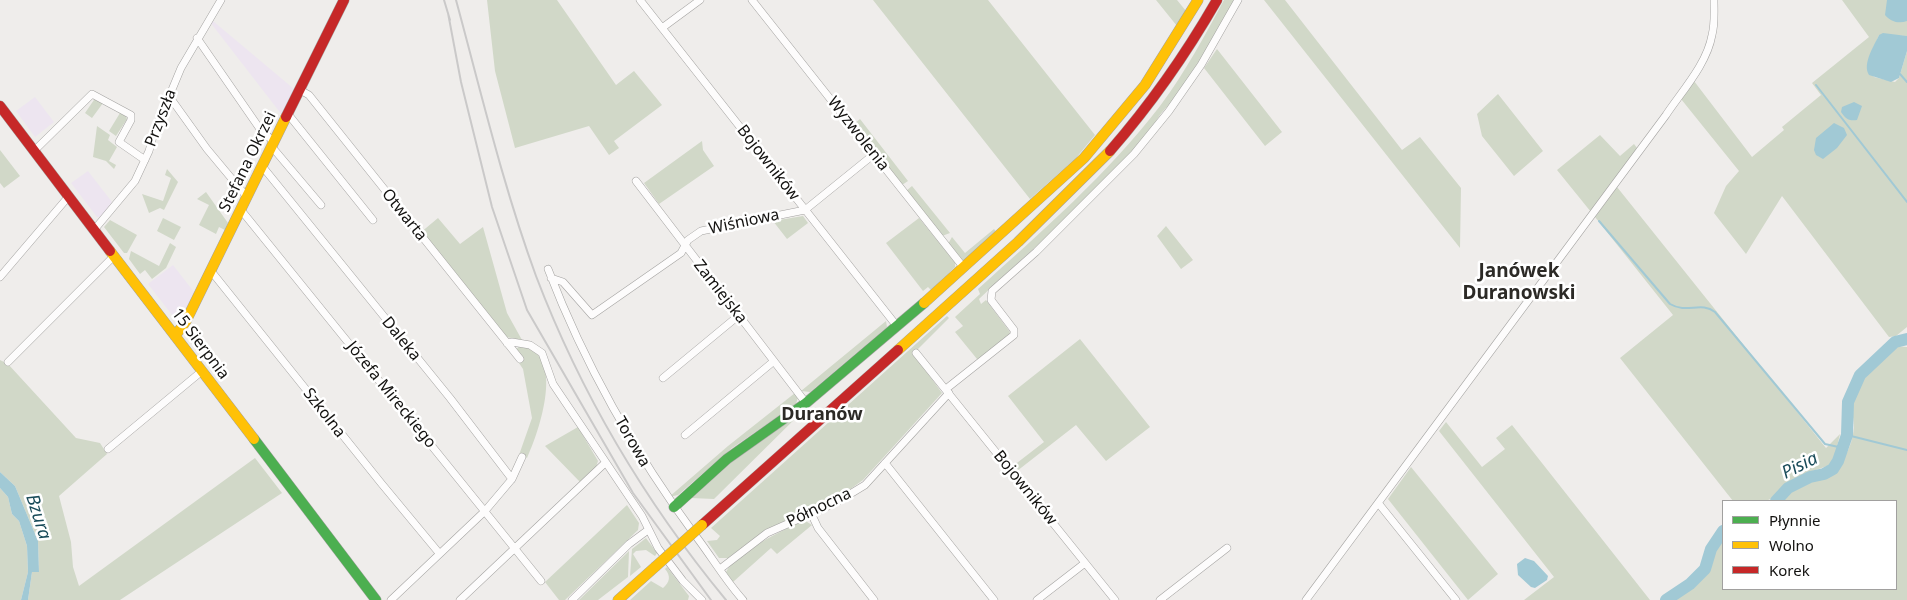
<!DOCTYPE html>
<meta charset="utf-8">
<style>
body{margin:0}
#map{position:relative;width:1907px;height:600px;overflow:hidden;background:#efedeb;font-family:"Noto Sans",sans-serif}
canvas{display:block}
.legend{position:absolute;left:1722px;top:500px;width:175px;height:90px;box-sizing:border-box;background:#fff;border:1px solid #a1a09f;margin:0;padding:6px 9px;list-style:none;font-size:15px;color:#131210}
.legend li{display:flex;align-items:center;gap:10px;height:25px}
.legend b{width:25px;border:1px solid #a1a09f}
</style>
<div id="map">
<canvas width="1907" height="600"></canvas>
<ul class="legend">
<li><b style="height:6px;background:#4caf50"></b>Płynnie</li>
<li><b style="height:6px;background:#ffc107"></b>Wolno</li>
<li><b style="height:6px;background:#c62828"></b>Korek</li>
</ul>
</div>
<script>
const ctx = document.querySelector('canvas').getContext('2d');
ctx.lineJoin = 'round';
function paint(path, color) { ctx.fillStyle = color; ctx.fill(path, 'evenodd'); }
function stroke(path, color, width, dash) { ctx.strokeStyle = color; ctx.lineWidth = width; ctx.lineCap = dash ? 'butt' : 'round'; ctx.setLineDash(dash || []); ctx.stroke(path); }
function write(font, color, halo, rows, align = 'center') {
  ctx.font = font + ' "Noto Sans",sans-serif'; ctx.lineWidth = 5; ctx.setLineDash([]); ctx.textBaseline = 'middle'; ctx.strokeStyle = halo; ctx.fillStyle = color; for (const [text, x, y, turn = 0] of rows) {
    ctx.save(); ctx.translate(x, y); ctx.rotate((+turn || 0) * Math.PI / 180); ctx.textAlign = isNaN(turn) ? turn : align; if (halo) ctx.strokeText(text, 0, 0); ctx.fillText(text, 0, 0); ctx.restore();
  }
}
paint(new Path2D(`
 M 213,21 L 294,89 L 282,115 L 210,22 Z
 M 35,97 L 54,122 L 35,137 L 16,111 Z
 M 88,171 L 112,202 L 103,217 L 97,217 L 71,183 Z
 M 173,265 L 194,292 L 180,320 L 176,320 L 148,284 Z`), '#ede5f0');
paint(new Path2D(`
 M 487,0 L 557,0 L 616,85 L 634,71 L 662,105 L 614,141 L 619,148 L 609,155 L 589,126 L 515,148 L 495,71 Z
 M 873,0 L 988,0 L 1095,135 L 1076,158 L 1030,199 Z
 M 1156,0 L 1177,0 L 1186,11 L 1177,26 Z
 M 1224,0 L 1235,0 C 1219,32 1200,64 1180,93 C 1171,104 1159,112 1154,126 C 1102,190 1039,243 979,299 L 981,304 L 986,300 L 1010,332 L 1008,338 L 979,360 L 977,359 L 955,332 L 963,326 L 955,317 L 980,294 L 978,289 C 1042,231 1107,175 1160,106 C 1186,71 1204,37 1224,0 Z
 M 1264,0 L 1285,0 L 1402,150 L 1420,137 L 1461,188 L 1460,248 Z
 M 1842,0 L 1907,0 L 1907,36 L 1879,35 L 1867,65 L 1874,77 L 1895,82 L 1899,78 L 1907,51 L 1907,327 L 1896,336 L 1889,337 L 1782,196 L 1746,254 L 1714,213 L 1726,186 L 1739,171 L 1681,99 L 1694,81 L 1752,157 L 1784,130 L 1782,127 L 1821,95 L 1812,83 L 1869,37 Z
 M 1217,49 L 1282,132 L 1265,146 L 1204,68 Z
 M 1498,94 L 1543,151 L 1514,176 L 1482,136 L 1477,114 Z
 M 96,97 L 125,114 L 127,119 L 116,136 L 109,131 L 120,113 L 103,103 L 92,118 L 85,113 Z
 M 860,119 L 908,181 L 902,185 L 854,124 Z
 M 97,126 L 110,135 L 108,140 L 117,147 L 109,161 L 116,165 L 114,169 L 106,161 L 93,157 Z
 M 1600,135 L 1620,156 L 1634,144 L 1637,148 L 1591,212 L 1557,170 Z
 M 702,141 L 703,150 L 714,166 L 659,204 L 644,183 Z
 M 0,150 L 20,176 L 4,188 L 0,183 Z
 M 167,169 L 178,182 L 164,210 L 160,208 L 149,213 L 142,194 L 163,201 L 171,178 L 165,175 Z
 M 912,186 L 950,233 L 942,236 L 906,191 Z
 M 1617,187 L 1826,448 L 1840,434 L 1833,464 L 1807,473 L 1787,486 L 1781,494 L 1766,501 L 1733,501 L 1620,358 L 1673,315 L 1595,217 Z
 M 206,192 L 228,223 L 225,230 L 219,227 L 216,234 L 199,225 L 209,205 L 197,199 Z
 M 803,216 L 808,223 L 787,239 L 773,221 Z
 M 163,218 L 181,227 L 174,240 L 157,231 Z
 M 438,218 L 460,244 L 483,227 L 507,313 L 522,340 L 506,337 L 420,233 Z
 M 919,218 L 955,262 L 955,267 L 931,290 L 928,287 L 923,291 L 886,243 Z
 M 110,220 L 137,235 L 127,253 L 124,253 L 104,227 Z
 M 1166,226 L 1193,260 L 1181,269 L 1157,236 Z
 M 994,229 L 998,234 L 966,262 L 959,258 L 948,244 L 952,237 L 965,253 Z
 M 170,243 L 176,247 L 166,268 L 152,279 L 145,270 L 140,274 L 129,259 L 131,251 L 159,266 Z
 M 947,316 L 949,318 L 918,349 L 920,352 L 916,357 L 942,393 L 863,480 L 842,495 L 770,528 L 728,558 L 719,558 L 707,541 L 717,540 L 720,536 L 711,528 Z
 M 886,321 L 887,327 L 810,392 L 801,391 Z
 M 1080,339 L 1150,427 L 1106,461 L 1076,425 L 1017,471 L 1013,466 L 1044,442 L 1008,396 Z
 M 520,346 C 567,351 539,432 527,458 L 519,455 L 532,418 L 523,369 L 519,363 L 523,359 L 516,349 Z
 M 1894,346 L 1907,347 L 1907,600 L 1676,600 L 1708,573 L 1712,559 L 1723,537 L 1723,589 L 1896,589 L 1896,501 L 1782,501 L 1793,488 L 1822,476 L 1826,477 C 1842,465 1852,448 1854,428 C 1854,420 1851,410 1853,401 C 1859,380 1879,361 1894,346 Z
 M 0,360 L 8,364 L 76,438 L 100,443 L 107,454 L 59,496 L 71,542 L 73,567 L 79,586 L 255,458 L 282,493 L 120,600 L 28,600 L 32,572 L 39,572 L 38,541 L 15,486 L 0,472 Z
 M 795,393 L 798,397 L 796,404 L 732,448 L 678,495 L 669,497 L 728,446 Z
 M 811,403 L 714,499 L 691,498 L 733,459 Z
 M 1446,422 L 1482,467 L 1505,449 L 1496,438 L 1512,425 L 1650,600 L 1524,600 L 1554,577 L 1439,431 Z
 M 578,427 L 598,461 L 596,467 L 580,482 L 545,446 Z
 M 1411,467 L 1498,574 L 1468,600 L 1388,499 Z
 M 0,488 L 8,497 L 12,514 L 19,521 L 27,546 L 28,572 L 21,600 L 0,600 Z
 M 627,505 L 639,523 L 638,530 L 565,600 L 559,600 L 545,582 Z
 M 804,520 L 812,525 L 777,554 L 771,548 L 733,582 L 726,572 C 736,552 784,530 804,520 Z
 M 646,538 L 657,553 L 655,556 L 646,550 L 636,551 L 633,554 L 641,567 L 630,576 L 632,549 Z
 M 629,551 L 628,577 L 598,600 L 579,600 Z
 M 667,567 L 689,596 L 688,600 L 630,600 L 651,581 L 663,588 C 670,582 671,576 665,569 Z`), '#d1d8c8');
paint(new Path2D(`
 M 1887,0 L 1907,0 L 1907,21 C 1899,24 1891,22 1885,15 Z
 M 1883,33 L 1907,36 L 1907,51 L 1899,78 L 1891,82 L 1869,75 C 1862,64 1874,46 1879,35 Z
 M 1854,102 L 1862,106 L 1857,120 C 1848,121 1846,119 1841,112 L 1842,107 Z
 M 1834,123 L 1844,128 L 1847,135 L 1837,148 L 1823,159 L 1816,155 L 1814,150 L 1816,138 Z
 M 0,472 L 15,486 L 38,541 L 39,572 L 32,572 L 28,600 L 21,600 L 28,572 L 27,546 L 19,521 L 12,514 L 8,497 L 0,488 Z
 M 1525,558 L 1534,561 L 1548,576 L 1547,580 L 1535,588 L 1531,587 L 1518,575 L 1517,564 Z`), '#a1c9d5');
stroke(new Path2D(`
 M 1900,74 L 1907,82
 M 1816,85 L 1907,202
 M 1599,221 L 1670,304 C 1687,314 1701,301 1715,312 L 1825,444 L 1843,448
 M 1847,435 L 1907,450`), '#a1c9d5', 2);
stroke(new Path2D(`
 M 1776,501 L 1788,488 L 1810,477 L 1824,474 L 1833,469 L 1838,461 L 1847,435 L 1848,402 L 1860,375 L 1895,342 L 1907,339
 M 1666,600 L 1690,584 L 1705,569 L 1711,549 L 1723,531`), '#a1c9d5', 12);
const street = new Path2D(`
 M 640,0 L 896,325
 M 752,0 L 964,268
 M 662,28 L 700,0
 M 197,38 L 260,129 L 274,142
 M 300,90 L 309,95 L 520,359
 M 169,96 L 207,149 L 247,197
 M 288,114 L 373,220
 M 272,147 L 321,205
 M 34,151 L 92,94 L 131,115 L 131,120 L 119,142 L 145,160
 M 262,166 L 450,398 L 512,479 L 485,511 L 391,600
 M 636,181 L 806,403
 M 241,210 L 541,581
 M 94,230 L 135,181 L 149,151 L 154,133 L 181,68 L 221,0
 M 548,269 C 586,368 635,454 698,539 C 713,559 726,581 743,600
 M 211,271 L 381,483 L 439,553
 M 0,277 L 69,196
 M 551,278 L 563,282 L 592,315 L 681,253 L 688,240 L 701,231 L 805,210 L 873,155
 M 507,343 L 512,342 L 530,345 L 542,353 L 553,384 L 642,516 L 658,548 L 683,581 L 702,600
 M 916,353 L 1115,600
 M 8,362 L 114,256
 M 663,378 L 738,316
 M 946,389 L 1014,335 L 1014,330 L 991,300 L 992,291 L 1036,252 L 1134,154 L 1169,111 L 1201,65 L 1238,0
 M 685,435 L 774,361
 M 108,449 L 202,371
 M 885,463 L 994,600
 M 512,479 L 522,457
 M 1379,504 L 1456,600
 M 811,513 L 818,528 L 874,600
 M 720,569 L 767,533 L 837,502 L 865,485 L 949,393
 M 460,600 L 605,463
 M 572,600 L 629,544 L 648,530
 M 1037,600 L 1085,563
 M 1160,600 L 1227,548
 M 1306,600 L 1666,115 C 1682,91 1707,64 1712,35 C 1715,24 1714,12 1714,0`);
const fast = new Path2D(`
 M 254,439 L 376,600
 M 674,507 L 727,459 L 806,403 L 924,303`);
const slow = new Path2D(`
 M 110,251 L 254,439
 M 924,303 L 1084,158 L 1145,85 L 1198,0
 M 175,336 L 186,321 L 286,117
 M 898,350 L 1018,242 L 1110,151
 M 618,600 L 655,567`);
const jam = new Path2D(`
 M 0,106 L 110,251
 M 286,117 L 344,0
 M 1110,151 C 1151,104 1186,54 1217,0
 M 702,525 L 898,350`);
stroke(street, '#a3a2a0', 8);
stroke(fast, '#a3a2a0', 11);
stroke(slow, '#a3a2a0', 11);
stroke(jam, '#a3a2a0', 11);
stroke(street, '#fdfcfc', 7);
stroke(fast, '#4caf50', 10);
stroke(slow, '#ffc107', 10);
stroke(jam, '#c62828', 10);
stroke(new Path2D(`
 M 444,0 L 450,20
 M 456,0 C 481,92 503,186 536,276 C 581,394 646,503 726,600
 M 448,13 L 461,82 L 492,207 L 527,310 L 633,493 L 711,600`), '#cac9c9', 2);
const slowBridge = new Path2D(`
 M 655,567 L 702,525`);
stroke(slowBridge, '#a3a2a0', 11, []);
stroke(slowBridge, '#ffc107', 10);
write('16px', '#131210', '#fff', [
 ["Przyszła",161,118,-69],
 ["Wyzwolenia",858,134,52],
 ["Stefana Okrzei",248,162,-64],
 ["Bojowników",768,163,52],
 ["Otwarta",404,215,51],
 ["Wiśniowa",744,222,-12],
 ["Zamiejska",720,292,52],
 ["Daleka",401,339,51],
 ["15 Sierpnia",200,344,53],
 ["Józefa Mireckiego",391,395,51],
 ["Szkolna",324,413,52],
 ["Torowa",632,442,60],
 ["Bojowników",1025,488,51],
 ["Północna",819,508,-26]
]);
write('bold 18px', '#2c2a26', '#fff', [
 ["Duranów",822,415]
]);
write('italic 18px', '#1a4c5a', '#fff', [
 ["Pisia",1800,466,-27],
 ["Bzura",38,517,72]
]);
write('bold 19px', '#2c2a26', '#fff', [
 ["Janówek",1519,272],
 ["Duranowski",1519,294]
]);
</script>
